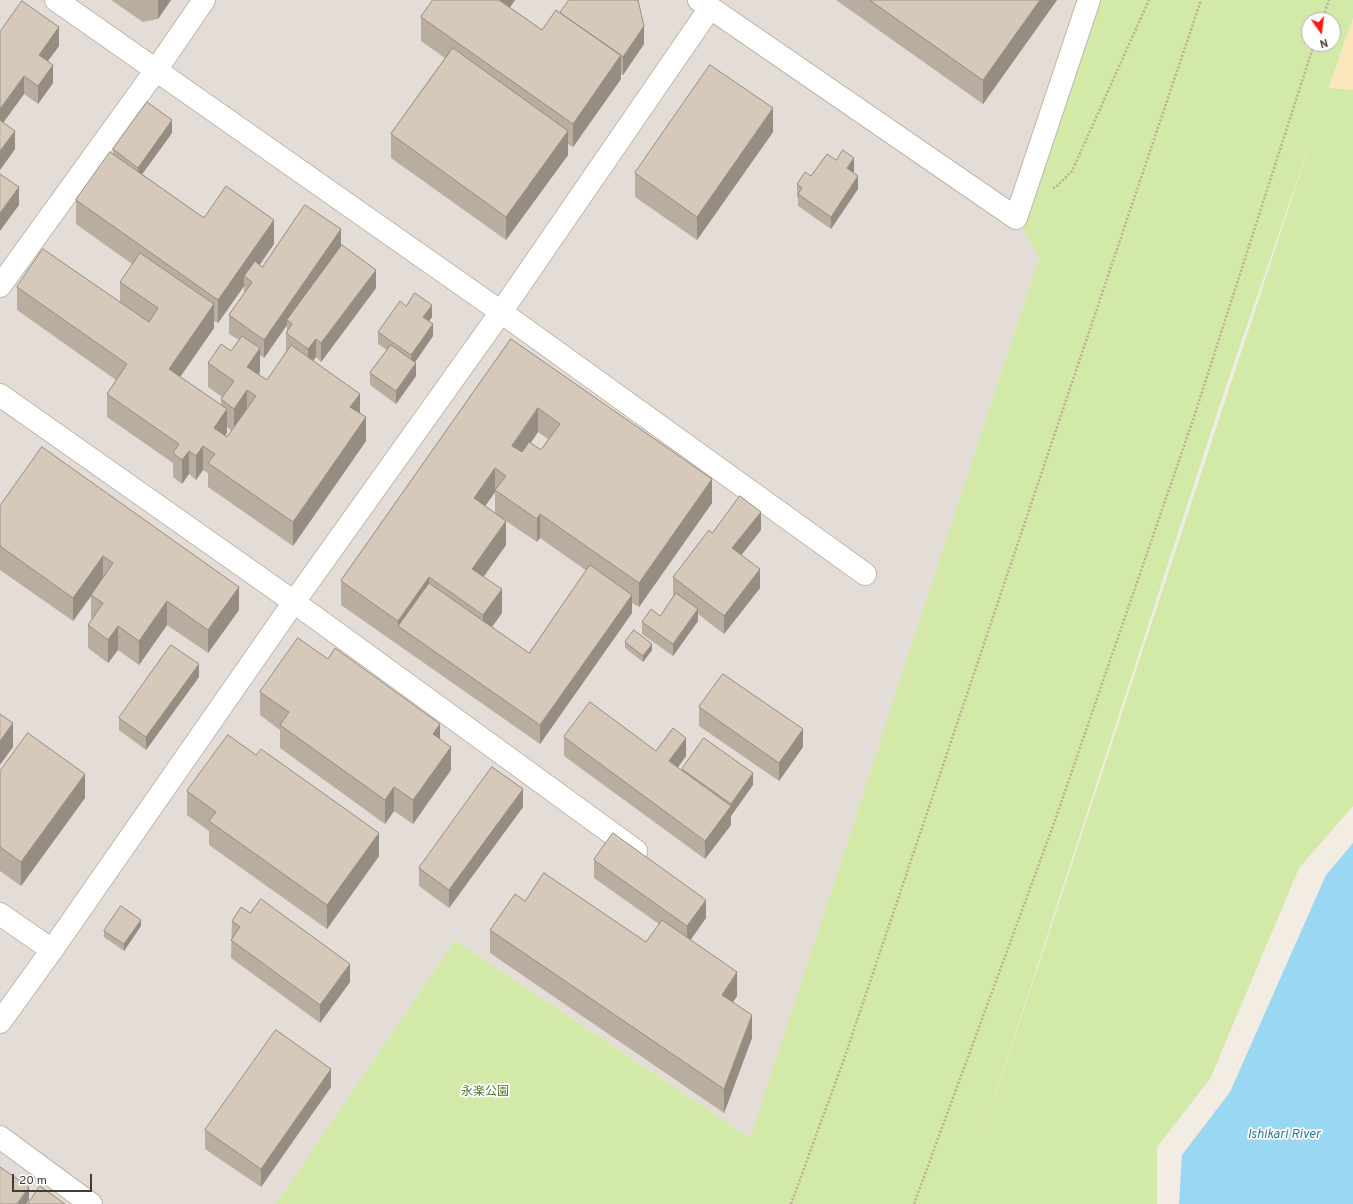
<!DOCTYPE html>
<meta charset="utf-8">
<style>
body{margin:0}
#map{position:relative;width:1353px;height:1204px;overflow:hidden;background:#f2ece2;font-family:Overpass,sans-serif}
canvas{display:block}
.north{position:absolute;left:1301px;top:12px;width:40px;height:40px;box-sizing:border-box;background:#fff;border:1px solid #b4b1ad;border-radius:50%;rotate:166deg;font-size:11px;font-weight:700;line-height:16px;text-align:center;color:#443b32}
.north::after{content:'';display:block;margin:auto;width:14px;height:18px;background:#ff180c;clip-path:polygon(50% 0,100% 100%,50% 72%,0 100%)}
.scale{position:absolute;left:12px;top:1174px;width:80px;height:18px;box-sizing:border-box;border:2px solid #443b32;border-top:0;padding-left:5px;font-size:12px;line-height:14px;white-space:nowrap;color:#443b32;-webkit-text-stroke:3px #fff;paint-order:stroke}
</style>
<div id="map">
<canvas width="1353" height="1204"></canvas>
<div class="north">N</div>
<div class="scale">20 m</div>
</div>
<script>
const ctx = document.querySelector('canvas').getContext('2d');
ctx.lineJoin = 'round';
function paint(path, color) { ctx.fillStyle = color; ctx.fill(path, 'evenodd'); }
function stroke(path, color, width, dash) { ctx.strokeStyle = color; ctx.lineWidth = width; ctx.lineCap = dash ? 'butt' : 'round'; ctx.setLineDash(dash || []); ctx.stroke(path); }
function write(font, color, halo, rows, align = 'center') {
  ctx.font = font + ' Overpass,"Noto Sans JP",sans-serif'; ctx.lineWidth = 3.5; ctx.setLineDash([]); ctx.textBaseline = 'middle'; ctx.strokeStyle = halo; ctx.fillStyle = color; for (const [text, x, y, turn = 0] of rows) {
    ctx.save(); ctx.translate(x, y); ctx.rotate((+turn || 0) * Math.PI / 180); ctx.textAlign = isNaN(turn) ? turn : align; if (halo) ctx.strokeText(text, 0, 0); ctx.fillText(text, 0, 0); ctx.restore();
  }
}
paint(new Path2D(`
 M 0,0 L 1089,0 L 1016,217 L 1039,257 L 750,1138 L 455,940 L 276,1204 L 0,1204 Z`), '#e4ddd7');
paint(new Path2D(`
 M 1089,0 L 1353,0 L 1353,18 L 1329,87 L 1353,90 L 1353,806 L 1299,868 L 1210,1079 L 1157,1147 L 1157,1204 L 276,1204 L 455,940 L 750,1138 L 1039,257 L 1016,218 ZM 1309,20 L 1333,20 L 1333,44 L 1309,44 ZM 1315,129 L 974,1160 L 1224,392 Z`), '#d2e9a8');
paint(new Path2D(`
 M 1353,18 L 1353,90 L 1329,88 Z`), '#fae6ba');
paint(new Path2D(`
 M 1353,843 L 1353,1204 L 1179,1204 L 1182,1155 L 1230,1092 L 1326,875 Z`), '#9ad7f3');
const street = new Path2D(`
 M 56,0 L 501,312 L 865,574
 M 699,0 L 1016,218 L 1089,0
 M 0,286 L 156,70 L 204,0
 M 0,395 L 294,602 L 636,851
 M 0,914 L 52,950
 M 0,1022 L 52,950 L 294,602 L 501,312 L 710,8
 M 0,1137 L 91,1204`);
stroke(street, '#c1b5a7', 24);
stroke(new Path2D(`
 M 1322,20 L 1329,0
 M 1053,188 L 1056,187 L 1072,171 L 1149,0
 M 791,1204 L 843,1062 L 1201,0
 M 914,1204 L 1053,826 L 1193,420 L 1314,44`), '#c0ac95', 2.5, [2, 2]);
stroke(street, '#fff', 22);
paint(new Path2D(`
 M 111,0 L 171,0 L 158,19 L 143,22 Z
 M 515,0 L 510,7 L 542,30 L 560,13 L 644,44 L 623,75 L 621,74 L 621,79 L 573,147 L 568,144 L 568,155 L 506,240 L 391,158 L 391,134 L 445,58 L 421,41 L 421,17 Z
 M 836,0 L 1057,0 L 983,104 Z
 M 0,32 L 59,46 L 48,61 L 53,83 L 38,104 L 24,94 L 3,123 L 15,149 L 0,170 Z
 M 773,132 L 697,240 L 635,197 L 635,173 Z
 M 172,133 L 142,174 L 204,218 L 274,244 L 260,265 L 262,267 L 341,247 L 376,288 L 321,362 L 316,357 L 313,361 L 360,414 L 366,441 L 293,546 L 208,487 L 208,473 L 203,470 L 196,480 L 189,474 L 182,484 L 173,477 L 173,463 L 107,417 L 107,394 L 116,380 L 17,310 L 17,287 L 120,302 L 120,282 L 132,264 L 76,224 L 76,200 L 113,154 L 113,149 ZM 244,286 L 244,293 L 229,315 L 229,334 L 239,340 L 231,351 L 208,363 L 208,387 L 222,397 L 221,399 L 221,405 L 180,377 L 214,328 L 214,321 L 218,323 ZM 287,325 L 287,331 L 286,333 L 286,351 L 287,351 L 267,380 L 259,374 L 260,372 L 260,355 L 264,358 ZM 227,427 L 232,431 L 227,437 L 225,435 L 227,433 Z
 M 836,160 L 854,171 L 853,172 L 858,189 L 831,229 L 798,206 L 798,198 L 797,197 L 797,184 L 811,176 Z
 M 432,317 L 429,321 L 433,336 L 415,362 L 416,376 L 396,404 L 370,385 L 370,373 L 387,350 L 378,344 L 378,332 Z
 M 511,339 L 712,503 L 639,607 L 632,603 L 632,613 L 540,744 L 341,605 L 341,581 ZM 538,432 L 548,439 L 541,450 L 531,443 ZM 495,492 L 495,513 L 485,506 ZM 503,519 L 537,542 L 540,538 L 587,571 L 529,653 L 492,627 L 502,613 L 484,577 L 506,545 Z
 M 0,506 L 239,610 L 208,653 L 167,625 L 139,665 L 118,650 L 108,663 L 88,648 L 88,625 L 92,619 L 91,618 L 91,596 L 73,621 L 0,570 Z
 M 761,530 L 741,555 L 760,588 L 724,634 L 698,614 L 698,621 L 673,656 L 642,634 L 642,622 L 660,616 L 674,596 L 673,595 L 673,577 L 712,533 Z
 M 625,642 L 652,650 L 643,662 L 625,648 Z
 M 199,677 L 146,750 L 119,730 L 119,718 Z
 M 260,692 L 440,739 L 451,770 L 413,824 L 394,811 L 385,824 L 280,748 L 280,730 L 260,715 Z
 M 699,707 L 803,747 L 779,781 L 699,726 Z
 M 564,737 L 656,751 L 686,756 L 678,768 L 682,771 L 682,769 L 753,785 L 731,816 L 731,825 L 705,859 L 564,756 Z
 M 0,771 L 85,798 L 21,886 L 0,871 Z
 M 187,791 L 379,856 L 327,929 L 209,845 L 209,831 L 187,815 Z
 M 523,807 L 449,908 L 419,886 L 419,868 Z
 M 594,860 L 706,918 L 690,940 L 737,996 L 733,1002 L 752,1038 L 724,1113 L 490,953 L 490,930 L 525,901 L 646,942 L 659,924 L 594,878 Z
 M 232,921 L 350,982 L 320,1023 L 231,958 Z
 M 141,926 L 124,951 L 104,937 L 104,931 Z
 M 331,1087 L 261,1187 L 205,1149 L 205,1130 Z`), '#b9ada0');
paint(new Path2D(`
 M 158,0 L 171,0 L 158,19 Z
 M 499,0 L 515,0 L 499,23 Z
 M 1040,0 L 1057,0 L 983,104 L 983,80 Z
 M 644,26 L 644,44 L 623,75 L 623,57 Z
 M 59,27 L 59,46 L 39,73 L 39,55 Z
 M 621,55 L 621,79 L 573,147 L 573,124 Z
 M 53,65 L 53,83 L 38,104 L 38,86 Z
 M 24,76 L 24,94 L 0,127 L 0,109 Z
 M 773,108 L 773,132 L 697,240 L 697,217 Z
 M 172,120 L 172,133 L 138,180 L 138,168 Z
 M 15,131 L 15,149 L 0,170 L 0,151 Z
 M 568,131 L 568,155 L 506,240 L 506,217 Z
 M 854,158 L 854,171 L 847,181 L 847,168 Z
 M 858,176 L 858,189 L 831,229 L 831,217 Z
 M 19,187 L 19,205 L 0,231 L 0,213 Z
 M 274,220 L 274,244 L 249,279 L 244,276 L 244,286 L 218,323 L 218,300 Z
 M 341,229 L 341,247 L 287,320 L 287,325 L 264,358 L 264,340 Z
 M 376,270 L 376,288 L 321,362 L 321,343 Z
 M 214,304 L 214,328 L 169,393 L 169,369 Z
 M 432,305 L 432,317 L 423,330 L 423,317 Z
 M 433,324 L 433,336 L 411,368 L 411,355 Z
 M 316,339 L 316,357 L 308,367 L 308,349 Z
 M 260,348 L 260,372 L 247,390 L 247,413 L 234,433 L 234,409 L 247,367 Z
 M 416,363 L 416,376 L 396,404 L 396,391 Z
 M 360,394 L 360,417 L 350,407 Z
 M 538,408 L 538,432 L 512,469 L 512,446 Z
 M 227,409 L 227,433 L 214,451 L 214,428 Z
 M 366,417 L 366,441 L 293,546 L 293,522 Z
 M 203,446 L 203,470 L 196,480 L 196,456 Z
 M 189,451 L 189,474 L 182,484 L 182,460 Z
 M 495,468 L 495,492 L 474,522 L 474,498 Z
 M 712,479 L 712,503 L 639,607 L 639,583 Z
 M 761,512 L 761,530 L 732,567 L 732,548 Z
 M 540,514 L 540,538 L 537,542 L 537,519 Z
 M 506,521 L 506,545 L 472,592 L 472,569 Z
 M 103,556 L 103,580 L 91,595 L 91,596 L 73,621 L 73,598 Z
 M 760,569 L 760,588 L 724,634 L 724,616 Z
 M 429,577 L 429,601 L 398,626 L 398,644 L 398,621 Z
 M 239,587 L 239,610 L 208,653 L 208,630 Z
 M 502,589 L 502,613 L 483,639 L 483,615 Z
 M 632,595 L 632,613 L 540,744 L 540,725 Z
 M 167,601 L 167,625 L 139,665 L 139,641 Z
 M 698,609 L 698,621 L 673,656 L 673,644 Z
 M 118,626 L 118,650 L 108,663 L 108,640 Z
 M 652,644 L 652,650 L 643,662 L 643,656 Z
 M 199,664 L 199,677 L 146,750 L 146,737 Z
 M 13,723 L 13,747 L 0,765 L 0,741 Z
 M 440,724 L 440,748 L 433,734 Z
 M 803,729 L 803,747 L 779,781 L 779,763 Z
 M 686,738 L 686,756 L 669,779 L 669,761 Z
 M 451,747 L 451,770 L 413,824 L 413,800 Z
 M 753,773 L 753,785 L 731,816 L 731,804 Z
 M 85,774 L 85,798 L 21,886 L 21,862 Z
 M 394,787 L 394,811 L 385,824 L 385,800 Z
 M 523,789 L 523,807 L 449,908 L 449,890 Z
 M 731,806 L 731,825 L 705,859 L 705,841 Z
 M 379,833 L 379,856 L 327,929 L 327,905 Z
 M 706,900 L 706,918 L 687,945 L 687,926 Z
 M 141,920 L 141,926 L 124,951 L 124,944 Z
 M 350,964 L 350,982 L 320,1023 L 320,1005 Z
 M 737,972 L 737,996 L 722,1018 L 722,995 Z
 M 752,1015 L 752,1038 L 724,1113 L 724,1089 Z
 M 331,1069 L 331,1087 L 261,1187 L 261,1169 Z
 M 29,1187 L 29,1200 L 26,1204 L 17,1204 Z`), '#968d82');
const building = new Path2D(`
 M 433,0 L 499,0 L 542,30 L 556,10 L 621,55 L 573,124 L 421,17 Z
 M 569,0 L 638,0 L 644,26 L 623,57 L 560,13 Z
 M 870,0 L 1040,0 L 983,80 Z
 M 22,1 L 59,27 L 39,55 L 53,65 L 38,86 L 24,76 L 0,109 L 0,32 Z
 M 453,48 L 568,131 L 506,217 L 391,134 Z
 M 710,65 L 773,108 L 697,217 L 635,173 Z
 M 147,102 L 172,120 L 138,168 L 113,149 Z
 M 0,120 L 15,131 L 0,151 Z
 M 843,150 L 854,158 L 847,168 L 858,176 L 831,217 L 798,194 L 802,188 L 797,184 L 805,172 L 811,176 L 827,154 L 836,160 Z
 M 110,152 L 204,218 L 226,186 L 274,220 L 218,300 L 76,200 Z
 M 0,174 L 19,187 L 0,213 Z
 M 305,205 L 341,229 L 264,340 L 229,315 L 252,282 L 244,276 L 255,261 L 262,267 Z
 M 342,245 L 376,270 L 321,343 L 316,339 L 308,349 L 286,333 L 292,324 L 287,320 Z
 M 43,249 L 149,322 L 158,308 L 120,282 L 140,253 L 214,304 L 169,369 L 227,409 L 214,428 L 227,437 L 256,396 L 247,390 L 234,409 L 221,399 L 234,381 L 208,363 L 221,344 L 231,351 L 242,336 L 260,348 L 247,367 L 267,380 L 291,345 L 360,394 L 350,407 L 366,417 L 293,522 L 208,463 L 215,454 L 203,446 L 196,456 L 189,451 L 182,460 L 173,453 L 179,444 L 107,394 L 127,364 L 17,287 Z
 M 415,293 L 432,305 L 423,317 L 433,324 L 411,355 L 378,332 L 400,301 L 406,306 Z
 M 511,339 L 712,479 L 639,583 L 540,514 L 537,519 L 495,490 L 506,476 L 495,468 L 474,498 L 506,521 L 472,569 L 502,589 L 483,615 L 429,577 L 398,621 L 341,581 ZM 538,408 L 560,424 L 541,450 L 529,442 L 522,452 L 512,446 Z
 M 391,345 L 416,363 L 396,391 L 370,373 Z
 M 42,447 L 239,587 L 208,630 L 167,601 L 139,641 L 118,626 L 108,640 L 88,625 L 103,603 L 91,595 L 113,563 L 103,556 L 73,598 L 0,546 L 0,506 Z
 M 740,496 L 761,512 L 732,548 L 760,569 L 724,616 L 673,577 L 709,530 L 712,533 Z
 M 590,565 L 632,595 L 540,725 L 398,626 L 429,583 L 529,653 Z
 M 676,593 L 698,609 L 673,644 L 642,622 L 651,609 L 660,616 Z
 M 634,630 L 652,644 L 643,656 L 625,642 Z
 M 298,638 L 328,659 L 335,648 L 440,724 L 433,734 L 451,747 L 413,800 L 394,787 L 385,800 L 280,725 L 289,712 L 260,692 Z
 M 171,645 L 199,664 L 146,737 L 119,718 Z
 M 723,674 L 803,729 L 779,763 L 699,707 Z
 M 590,702 L 656,751 L 673,728 L 686,738 L 669,761 L 731,806 L 705,841 L 564,737 Z
 M 0,714 L 13,723 L 0,741 Z
 M 28,733 L 85,774 L 21,862 L 0,847 L 0,771 Z
 M 228,735 L 256,755 L 261,749 L 379,833 L 327,905 L 209,821 L 216,812 L 187,791 Z
 M 704,738 L 753,773 L 731,804 L 682,769 Z
 M 492,767 L 523,789 L 449,890 L 419,868 Z
 M 613,833 L 706,900 L 687,926 L 594,860 Z
 M 544,873 L 646,942 L 662,920 L 737,972 L 722,995 L 752,1015 L 724,1089 L 490,930 L 515,894 L 525,901 Z
 M 261,899 L 350,964 L 320,1005 L 231,940 L 240,927 L 232,921 L 241,907 L 250,913 Z
 M 121,906 L 141,920 L 124,944 L 104,931 Z
 M 276,1030 L 331,1069 L 261,1169 L 205,1130 Z
 M 0,1167 L 29,1187 L 17,1204 L 0,1204 Z
 M 40,1186 L 65,1204 L 28,1204 Z`);
paint(building, '#d7c9ba');
stroke(building, '#968d82', 1);
write('12px', '#4c7724', '#fff', [
 ["永楽公園",485,1093]
]);
write('italic 13px', '#267aa3', '#fff', [
 ["Ishikari River",1284,1135]
]);
</script>
